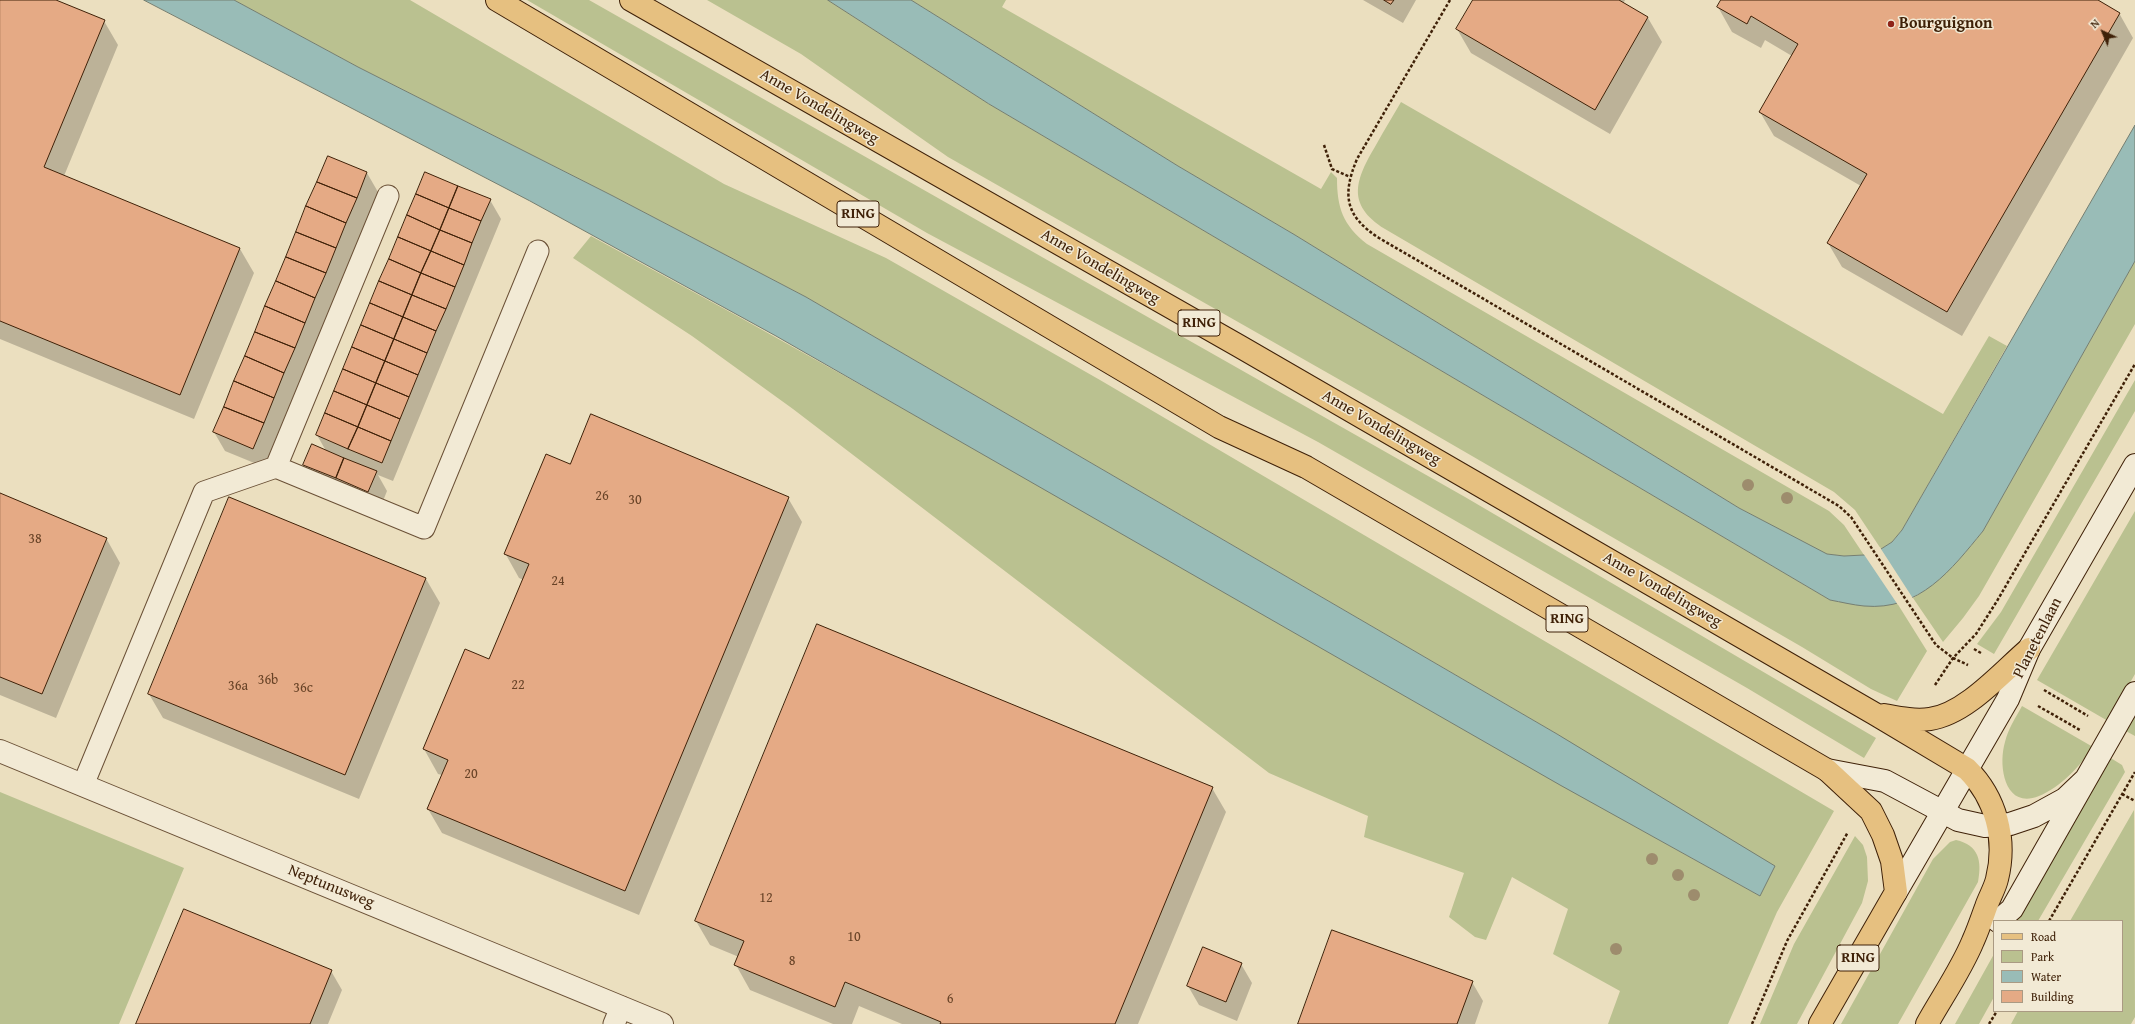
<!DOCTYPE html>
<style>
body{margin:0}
#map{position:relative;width:2135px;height:1024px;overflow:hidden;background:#ebdfbf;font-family:"Gentium Book Plus",serif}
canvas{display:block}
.legend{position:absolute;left:1993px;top:920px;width:130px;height:92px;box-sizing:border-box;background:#f2ead5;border:1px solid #aa9a83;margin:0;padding:5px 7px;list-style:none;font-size:12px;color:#3f2108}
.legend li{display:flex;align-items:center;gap:8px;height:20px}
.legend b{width:20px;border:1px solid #aa9a83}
.north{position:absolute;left:2083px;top:12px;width:40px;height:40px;-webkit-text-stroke:3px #f2ead5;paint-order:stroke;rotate:316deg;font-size:11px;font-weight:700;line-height:16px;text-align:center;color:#3f2108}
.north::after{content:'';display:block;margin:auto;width:14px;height:18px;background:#3f2108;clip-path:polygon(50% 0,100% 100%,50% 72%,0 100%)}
</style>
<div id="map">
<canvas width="2135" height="1024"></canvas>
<ul class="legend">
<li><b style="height:5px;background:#e6c080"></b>Road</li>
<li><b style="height:11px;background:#bac190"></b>Park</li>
<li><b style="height:11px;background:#99bcb7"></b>Water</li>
<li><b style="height:11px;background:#e5aa85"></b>Building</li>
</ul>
<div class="north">N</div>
</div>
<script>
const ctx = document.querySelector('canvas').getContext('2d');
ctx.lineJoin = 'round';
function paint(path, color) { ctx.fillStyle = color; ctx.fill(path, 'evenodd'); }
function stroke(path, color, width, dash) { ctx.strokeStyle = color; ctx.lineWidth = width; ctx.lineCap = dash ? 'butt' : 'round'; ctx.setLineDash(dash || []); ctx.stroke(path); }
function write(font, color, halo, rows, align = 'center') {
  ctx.font = font + ' "Gentium Book Plus",serif'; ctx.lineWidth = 3; ctx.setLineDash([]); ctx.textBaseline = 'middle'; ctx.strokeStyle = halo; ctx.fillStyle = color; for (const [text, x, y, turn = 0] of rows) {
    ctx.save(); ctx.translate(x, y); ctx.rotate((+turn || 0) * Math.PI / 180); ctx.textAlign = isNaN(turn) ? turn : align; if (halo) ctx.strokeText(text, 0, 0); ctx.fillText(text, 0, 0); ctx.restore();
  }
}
paint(new Path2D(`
 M 234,0 L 410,0 L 724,184 L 886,258 L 1100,380 L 1834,811 L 1777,912 L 1728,1024 L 1608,1024 L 1620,991 L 1553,954 L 1568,909 L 1512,877 L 1486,940 L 1475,937 L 1449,917 L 1464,873 L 1364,837 L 1368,816 L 1269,773 L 793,409 L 692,336 L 573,258 L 591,236 C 985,449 1369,679 1760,896 L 1557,734 L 806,297 L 613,196 L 358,67 Z
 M 527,0 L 589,0 L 1465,497 L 1876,738 L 1864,758 L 1747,688 L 1318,442 L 927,233 Z
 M 707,0 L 828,0 L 989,104 L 1830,600 L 1865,606 L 1897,603 L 1927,651 L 1897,701 L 1871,689 L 1802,647 L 1377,401 L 948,157 L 801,54 Z
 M 911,0 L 1006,0 L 1002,7 L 1321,189 L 1331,172 L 1337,178 C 1337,208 1343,225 1367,244 L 1829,511 L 1844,525 L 1864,555 L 1844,556 L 1826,554 L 1739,508 L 1295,235 L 1178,166 Z
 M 1401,102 L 1943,414 L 1989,336 L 2007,346 L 1902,530 L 1892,542 L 1881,549 L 1855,510 L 1834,492 L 1385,229 C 1345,204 1356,179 1376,145 C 1384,130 1393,116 1401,102 Z
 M 2135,261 L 2135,324 L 1979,596 L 1963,618 L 1943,642 L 1913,598 C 1945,578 1960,559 1983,531 Z
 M 2135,380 L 2135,411 L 1994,654 L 1977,644 L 2001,612 Z
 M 2135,511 L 2135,674 L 2108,721 L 2037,680 Z
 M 2022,706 L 2093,747 C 2080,766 2061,787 2039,796 C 2004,810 1998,765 2005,742 C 2008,729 2016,717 2022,706 Z
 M 2135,711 L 2135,736 L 2124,730 Z
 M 2109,757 L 2122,765 L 2125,772 L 2038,921 L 2014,921 Z
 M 0,792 L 184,868 L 119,1024 L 0,1024 Z
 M 2134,810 L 2135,1017 L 2131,1024 L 2011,1024 L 2018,1011 L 2122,1011 L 2122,921 L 2070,921 Z
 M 1855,836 L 1863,845 L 1867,857 L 1868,881 L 1862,903 L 1797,1024 L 1760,1024 L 1794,944 Z
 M 1956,840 C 1979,845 1982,861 1978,882 L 1898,1024 L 1841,1024 L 1933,859 L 1950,842 Z
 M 1994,954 L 1994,997 L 1979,1024 L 1955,1024 Z`), '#bac190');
const water = new Path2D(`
 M 144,0 L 234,0 L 358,67 L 613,196 L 806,297 L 1557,734 L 1775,866 L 1760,896 L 1560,785 L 776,336 L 530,201 Z
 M 828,0 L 911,0 L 1178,166 L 1295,235 L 1739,508 L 1827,554 L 1844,556 L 1864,555 L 1881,549 L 1892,542 L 1902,530 L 2135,125 L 2135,261 L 1983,531 C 1951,570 1920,611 1864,606 C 1853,605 1841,602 1830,600 L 989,104 Z`);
paint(water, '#99bcb7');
stroke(water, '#757e71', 1);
paint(new Path2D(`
 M 1880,547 L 1881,549 L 1914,600 L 1898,605 L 1863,553 Z`), '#ebdfbf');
paint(new Path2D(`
 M 0,0 L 54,0 L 104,21 L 118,45 L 64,176 L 240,249 L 254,273 L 194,419 L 0,339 Z
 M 1363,0 L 1416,0 L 1403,23 Z
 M 1474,0 L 1625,0 L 1623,4 L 1648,18 L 1662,42 L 1610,134 L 1471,53 L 1457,29 Z
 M 1722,0 L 2096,0 L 2119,13 L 2133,38 L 1962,336 L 1842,267 L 1828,243 L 1861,186 L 1774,136 L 1760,112 L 1792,56 L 1765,40 L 1761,48 L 1732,32 L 1718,7 Z
 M 367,173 L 378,192 L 264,467 L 225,451 L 214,432 Z
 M 490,200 L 501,219 L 393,481 L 378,475 L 387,491 L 379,511 L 316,484 L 304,465 L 326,451 L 317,435 Z
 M 570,465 L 788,498 L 802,522 L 639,915 L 442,833 L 428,809 L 442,775 L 438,774 L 424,749 L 490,660 L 524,580 L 519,578 L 505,553 Z
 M 0,495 L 106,538 L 120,563 L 56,718 L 0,695 Z
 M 426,579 L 440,603 L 359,799 L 163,718 L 149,694 Z
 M 1212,788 L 1226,812 L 1138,1024 L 902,1024 L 859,1006 L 852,1024 L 833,1024 L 750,990 L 736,965 L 739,957 L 710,945 L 696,921 Z
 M 1241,964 L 1252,983 L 1237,1021 L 1199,1005 L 1188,986 Z
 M 331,971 L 342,990 L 328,1024 L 137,1024 Z
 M 1472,982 L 1483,1001 L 1475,1024 L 1299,1024 Z`), '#0003');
const building = new Path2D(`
 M 0,0 L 56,0 L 105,20 L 44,167 L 240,248 L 180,395 L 0,321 Z
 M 1384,0 L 1394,0 L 1391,4 Z
 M 1473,0 L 1619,0 L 1648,17 L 1595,110 L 1456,29 Z
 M 1721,0 L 2098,0 L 2120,13 L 1947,312 L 1827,243 L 1867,174 L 1759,112 L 1798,44 L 1751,16 L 1747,24 L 1717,7 Z
 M 328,156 L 367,172 L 357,198 L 317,182 Z
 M 425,172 L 458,186 L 449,208 L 416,194 Z
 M 317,182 L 357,198 L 346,223 L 306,206 Z
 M 458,186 L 491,199 L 481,221 L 449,208 Z
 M 416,194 L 449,208 L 440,230 L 407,215 Z
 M 306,206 L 346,223 L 336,248 L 296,232 Z
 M 449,208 L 481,221 L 472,243 L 440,230 Z
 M 407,215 L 440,230 L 431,251 L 398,237 Z
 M 440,230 L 472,243 L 464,265 L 431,251 Z
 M 296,232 L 336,248 L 326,273 L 286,257 Z
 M 398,237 L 431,251 L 421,273 L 389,259 Z
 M 431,251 L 464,265 L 455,287 L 421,273 Z
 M 286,257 L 326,273 L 315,298 L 276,281 Z
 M 389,259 L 421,273 L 412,295 L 379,281 Z
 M 421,273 L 455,287 L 446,309 L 412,295 Z
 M 276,281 L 315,298 L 305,323 L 265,306 Z
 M 379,281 L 412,295 L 403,317 L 370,303 Z
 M 412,295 L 446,309 L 436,331 L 403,317 Z
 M 370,303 L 403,317 L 394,339 L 361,325 Z
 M 265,306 L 305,323 L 295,348 L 255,332 Z
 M 403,317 L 436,331 L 427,353 L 394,339 Z
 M 361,325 L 394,339 L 385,361 L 352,347 Z
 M 255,332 L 295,348 L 284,373 L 245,356 Z
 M 394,339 L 427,353 L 418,375 L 385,361 Z
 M 352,347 L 385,361 L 376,383 L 343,369 Z
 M 245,356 L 284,373 L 274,398 L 234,381 Z
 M 385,361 L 418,375 L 409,397 L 376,383 Z
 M 343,369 L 376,383 L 367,405 L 334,391 Z
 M 234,381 L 274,398 L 264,423 L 224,407 Z
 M 376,383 L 409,397 L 400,419 L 367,405 Z
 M 334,391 L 367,405 L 358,427 L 325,413 Z
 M 367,405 L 400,419 L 391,441 L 358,427 Z
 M 224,407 L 264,423 L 253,449 L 213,432 Z
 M 325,413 L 358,427 L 348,449 L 316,435 Z
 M 591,414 L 789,497 L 625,891 L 427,809 L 448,760 L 423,749 L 465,649 L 489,659 L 529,564 L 504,554 L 546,454 L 570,464 Z
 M 358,427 L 391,441 L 382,463 L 348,449 Z
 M 312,444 L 344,458 L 336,478 L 303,465 Z
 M 344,458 L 377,471 L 368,492 L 336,478 Z
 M 0,493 L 107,538 L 42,694 L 0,677 Z
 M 229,497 L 426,578 L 345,775 L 148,694 Z
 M 817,624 L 1213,787 L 1115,1024 L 940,1024 L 941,1022 L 845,982 L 835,1007 L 734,965 L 744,941 L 695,921 Z
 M 184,909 L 332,970 L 310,1024 L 136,1024 Z
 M 1332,930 L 1473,981 L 1457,1024 L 1298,1024 Z
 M 1203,947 L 1242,963 L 1226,1002 L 1187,986 Z`);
paint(building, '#e5aa85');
stroke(building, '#3f2108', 1);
const lane = new Path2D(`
 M 276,467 L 424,528 L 538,251
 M 83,785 L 204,492 L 276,467 L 388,196
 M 614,1024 L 621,1007`);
const street = new Path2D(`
 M 0,751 L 662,1024`);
const secondary = new Path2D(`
 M 1827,770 L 1885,781 L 1958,820 L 1985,826 L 2010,824 L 2034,816 L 2065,799 L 2085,780
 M 1896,892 L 2008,699 L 2029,649 L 2135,465
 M 1998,921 L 2012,909 L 2135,693`);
const primary = new Path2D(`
 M 497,0 L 1219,427 L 1306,467 L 1827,770 L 1871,811 L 1883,835 L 1892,861 L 1896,892 L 1820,1024
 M 631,0 L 1239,346 L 1875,714 L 1967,769 C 1996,798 2007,839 1997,879 C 1995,888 1989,898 1986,907 C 1982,918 1978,930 1973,941 C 1961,970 1942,997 1927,1024
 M 1884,715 C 1900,718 1914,721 1930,719 C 1966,714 2002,672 2029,649`);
stroke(lane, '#6a5036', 23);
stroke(street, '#6a5036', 24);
stroke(secondary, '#3f2108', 24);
stroke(primary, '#3f2108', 24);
stroke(new Path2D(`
 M 1450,0 L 1357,159 C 1342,195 1345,216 1379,238 L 1839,506 L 1851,517 L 1936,645 L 1953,658 L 1968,665
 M 1324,145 L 1332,169 L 1350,177
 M 1974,649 L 1981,653
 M 1935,685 L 1953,658 L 1976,634 L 1997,601 L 2135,364
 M 2044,690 L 2088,716
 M 2038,706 L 2080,730
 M 2122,794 L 2135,801
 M 2049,921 L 2135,772
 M 1752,1024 L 1787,941 L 1848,832
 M 1989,1024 L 1997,1011`), '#3f2108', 2.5, [3, 2]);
stroke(lane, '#f2ead5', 21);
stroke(street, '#f2ead5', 22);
stroke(secondary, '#f2ead5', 22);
stroke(primary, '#e6c080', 22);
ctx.fillStyle = '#9d8c6d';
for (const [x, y] of [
 [1748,485],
 [1787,498],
 [1652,859],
 [1678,875],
 [1694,895],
 [1616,949]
]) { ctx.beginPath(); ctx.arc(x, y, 6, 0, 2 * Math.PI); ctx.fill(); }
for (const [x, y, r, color] of [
 [1891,24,4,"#8f2418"]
]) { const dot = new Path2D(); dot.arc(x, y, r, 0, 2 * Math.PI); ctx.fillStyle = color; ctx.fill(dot); stroke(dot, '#f2ead5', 1.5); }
write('14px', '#684327', null, [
 ["26",602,496],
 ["30",635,500],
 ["38",35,539],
 ["24",558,581],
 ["36b",268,680],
 ["22",518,685],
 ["36a",238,686],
 ["36c",303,688],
 ["20",471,774],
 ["12",766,898],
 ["10",854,937],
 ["8",792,961],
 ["6",950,999]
]);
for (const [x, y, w] of [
 [858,214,42],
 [1199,323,42],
 [1567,619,42],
 [1858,958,42]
]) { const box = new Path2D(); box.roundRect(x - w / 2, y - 13, w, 26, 3); ctx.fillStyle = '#f2ead5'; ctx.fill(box); stroke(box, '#3f2108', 1); }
write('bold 15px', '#3f2108', null, [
 ["RING",858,214],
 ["RING",1199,323],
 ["RING",1567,619],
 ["RING",1858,958]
]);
write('bold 16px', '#3f2108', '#f2ead5', [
 ["Bourguignon",1899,24]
], 'left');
write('16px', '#3f2108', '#f2ead5', [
 ["Anne Vondelingweg",819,107,30],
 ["Anne Vondelingweg",1100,267,30],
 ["Anne Vondelingweg",1381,428,30],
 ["Anne Vondelingweg",1662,590,30],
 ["Planetenlaan",2038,638,-63],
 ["Neptunusweg",331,887,22]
]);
</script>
